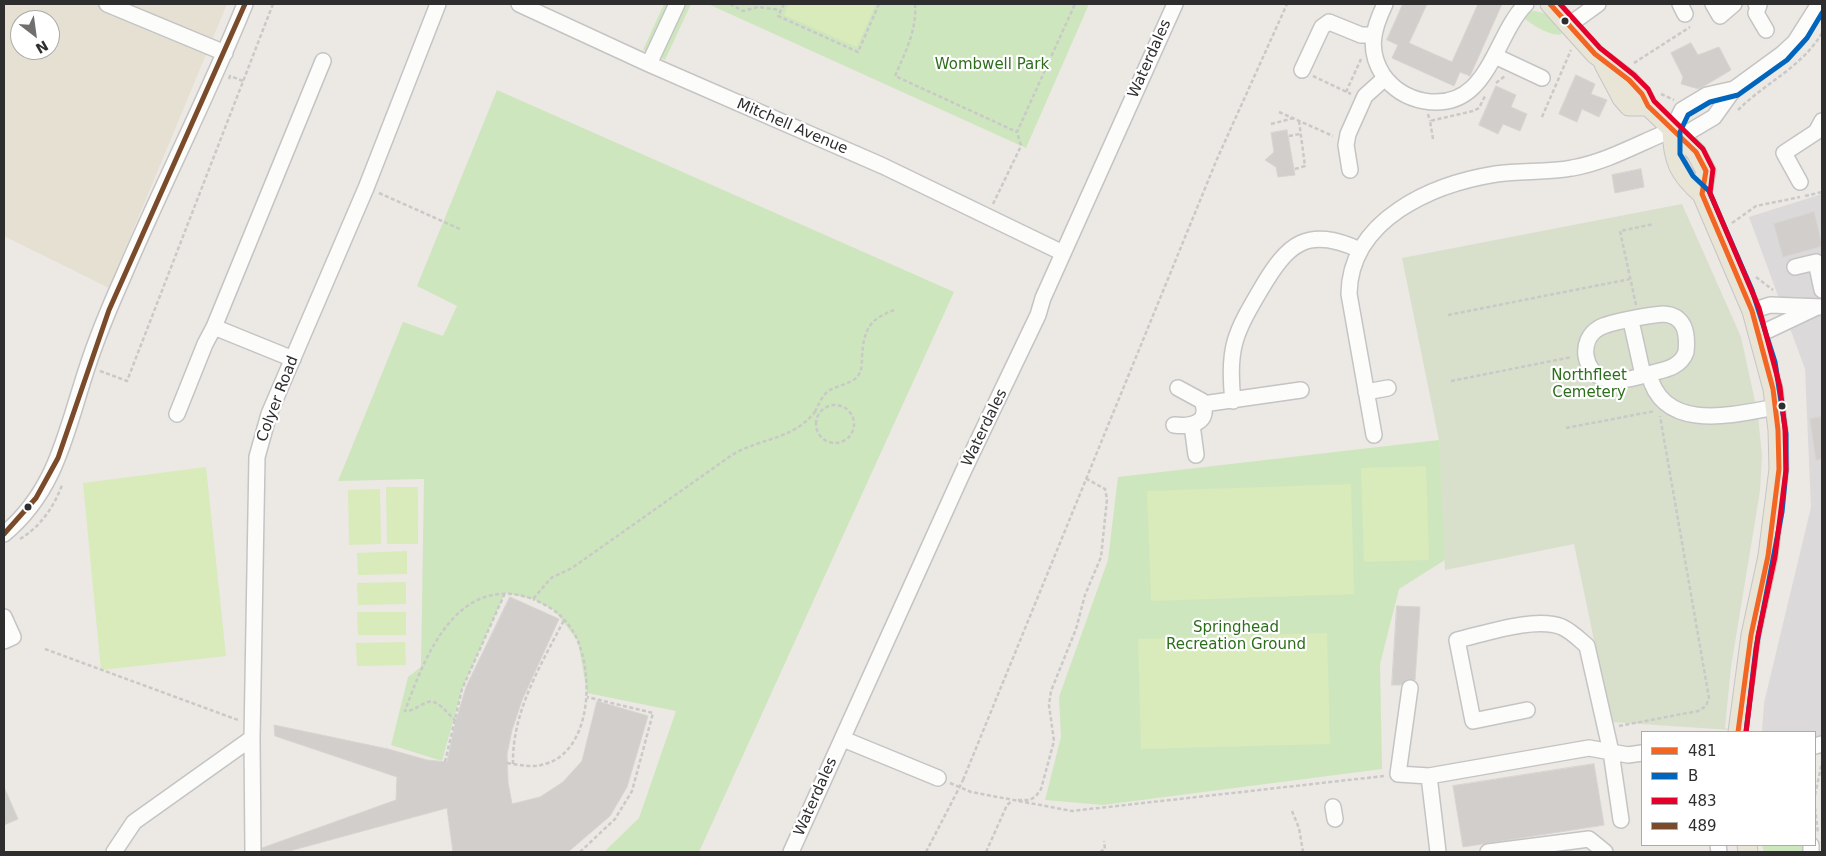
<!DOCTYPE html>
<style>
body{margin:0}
#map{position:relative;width:1826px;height:856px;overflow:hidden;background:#ece8e4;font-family:"DejaVu Sans",sans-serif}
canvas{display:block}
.frame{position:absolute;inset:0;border:5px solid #2e2e2e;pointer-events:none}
.legend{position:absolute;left:1641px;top:731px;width:175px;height:115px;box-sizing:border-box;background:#fff;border:1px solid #ababab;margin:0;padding:6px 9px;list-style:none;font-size:15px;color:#2e2e2e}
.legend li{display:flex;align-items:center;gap:10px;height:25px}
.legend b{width:25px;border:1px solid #ababab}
.north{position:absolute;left:10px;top:10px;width:50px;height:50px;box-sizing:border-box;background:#fff;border:1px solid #ababab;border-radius:50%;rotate:150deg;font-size:14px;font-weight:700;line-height:20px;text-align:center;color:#2e2e2e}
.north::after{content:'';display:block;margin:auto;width:18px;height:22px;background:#706f6e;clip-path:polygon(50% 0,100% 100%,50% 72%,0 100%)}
</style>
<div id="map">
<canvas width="1826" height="856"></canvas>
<div class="frame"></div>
<ul class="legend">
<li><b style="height:6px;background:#f26522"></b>481</li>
<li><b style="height:6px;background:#0065bd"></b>B</li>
<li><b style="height:6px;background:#e4002b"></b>483</li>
<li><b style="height:6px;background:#7a4b2a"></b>489</li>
</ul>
<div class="north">N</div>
</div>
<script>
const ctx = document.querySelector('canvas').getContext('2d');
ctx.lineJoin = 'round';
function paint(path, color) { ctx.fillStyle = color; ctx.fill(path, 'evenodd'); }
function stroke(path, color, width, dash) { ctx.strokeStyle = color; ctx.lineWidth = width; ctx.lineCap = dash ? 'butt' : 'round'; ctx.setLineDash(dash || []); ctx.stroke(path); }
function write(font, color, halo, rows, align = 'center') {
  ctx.font = font + ' "DejaVu Sans",sans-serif'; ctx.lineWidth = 4.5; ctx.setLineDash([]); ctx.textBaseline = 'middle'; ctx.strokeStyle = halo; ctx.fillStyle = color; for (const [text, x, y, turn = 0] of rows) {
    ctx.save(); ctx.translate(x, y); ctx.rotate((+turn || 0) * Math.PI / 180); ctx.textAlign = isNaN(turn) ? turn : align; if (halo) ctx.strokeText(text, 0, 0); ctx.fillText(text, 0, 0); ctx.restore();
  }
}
paint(new Path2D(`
 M 1822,194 L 1822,747 L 1815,749 L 1815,732 L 1762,732 L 1764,703 L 1811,507 L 1805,369 L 1749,217 Z`), '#dcd9db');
paint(new Path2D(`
 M 4,4 L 227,4 L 109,288 L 4,236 ZM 20,20 L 50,20 L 50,50 L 20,50 Z`), '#e6e0d3');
paint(new Path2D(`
 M 664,4 L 691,4 L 665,60 L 643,50 Z
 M 708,4 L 1089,4 L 1026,148 Z
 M 1532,11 C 1545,10 1559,23 1562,34 C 1553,38 1530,24 1523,17 Z
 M 497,90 L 954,292 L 699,852 L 604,852 L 639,818 L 676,711 L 587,693 L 578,641 L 554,610 L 533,599 L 505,593 L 462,689 L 442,761 L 391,745 L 408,677 L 421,667 L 424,479 L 338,481 L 403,322 L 443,336 L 457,306 L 417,286 Z
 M 1439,440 L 1451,556 L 1399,589 L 1380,664 L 1382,769 L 1103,805 L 1045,800 L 1061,737 L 1059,697 L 1108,560 L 1118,477 Z
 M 1762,845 L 1802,845 L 1802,852 L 1764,852 Z`), '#cee6be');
paint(new Path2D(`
 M 1682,204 L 1741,337 L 1758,415 L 1762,456 L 1760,491 L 1731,667 L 1725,728 L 1730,730 L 1611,722 L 1574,544 L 1445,570 L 1439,440 L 1402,258 Z`), '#d8e0cc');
paint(new Path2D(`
 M 789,4 L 876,4 L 857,47 L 784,15 Z
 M 1426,466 L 1429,560 L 1364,562 L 1361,468 Z
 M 206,467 L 226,656 L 101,670 L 83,483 Z
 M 1351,484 L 1354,594 L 1151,601 L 1147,491 Z
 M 386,487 L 418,487 L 418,544 L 387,544 Z
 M 380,489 L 381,544 L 349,545 L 348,490 Z
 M 407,551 L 407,574 L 358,575 L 357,553 Z
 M 406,582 L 406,604 L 358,605 L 357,583 Z
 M 357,612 L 406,612 L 406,635 L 358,635 Z
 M 1327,633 L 1330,744 L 1141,749 L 1138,639 Z
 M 405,642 L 406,665 L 357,666 L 356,643 Z`), '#d9eabb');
const building = new Path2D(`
 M 1403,4 L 1427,4 L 1409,43 L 1452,62 L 1478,4 L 1502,4 L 1470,76 L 1460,72 L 1454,86 L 1392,58 L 1398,45 L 1387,40 Z
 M 1691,43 L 1698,55 L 1719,47 L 1731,70 L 1699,89 L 1681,84 L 1683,77 L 1671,53 Z
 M 1576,75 L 1595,84 L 1591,94 L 1607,100 L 1599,117 L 1582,109 L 1577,122 L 1559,114 Z
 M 1496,86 L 1516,95 L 1511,107 L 1527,114 L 1520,131 L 1503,124 L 1498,134 L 1479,125 Z
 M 1287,130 L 1295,175 L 1278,177 L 1276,167 L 1265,160 L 1274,152 L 1271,133 Z
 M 1641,169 L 1644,187 L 1615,193 L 1612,175 Z
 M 1814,212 L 1822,246 L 1783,257 L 1774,224 Z
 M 1822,417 L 1822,459 L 1816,460 L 1810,419 Z
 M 510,597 L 559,619 L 522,700 L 512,730 L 507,754 L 508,782 L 512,804 L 540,797 L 563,782 L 582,761 L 597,701 L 648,716 L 627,787 L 610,816 L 568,852 L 453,852 L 447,808 L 286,852 L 262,852 L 262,848 L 396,800 L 397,777 L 275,736 L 274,725 L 388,749 L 427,760 L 447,762 L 455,724 L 466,687 Z
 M 1397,606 L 1420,607 L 1415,680 L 1407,679 L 1401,685 L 1392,685 Z
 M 1594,764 L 1604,825 L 1463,847 L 1453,786 Z
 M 4,787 L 18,819 L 4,825 Z`);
paint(building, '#d1cecb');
stroke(building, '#d7d4d0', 1);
const minor = new Path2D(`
 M 107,4 L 225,53
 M 519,4 L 649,64 L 883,166 L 1063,253
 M 1385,4 C 1373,29 1367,50 1383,75 C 1393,89 1408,98 1424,101 C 1489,112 1493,37 1526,4
 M 1680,4 L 1685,14
 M 1713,4 L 1720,16 L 1734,4
 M 1756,4 L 1759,5 L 1756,13 L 1766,30
 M 1569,25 L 1598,4
 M 1495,56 L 1542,78
 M 649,64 L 677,4
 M 1302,70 L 1322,27 L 1329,22 L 1361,35 L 1373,35
 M 1672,130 L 1687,133 L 1714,117 L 1734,89 L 1782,54 L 1795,42 L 1819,4
 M 1672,130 L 1682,110 L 1707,95 L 1734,89
 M 1350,170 L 1346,145 L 1348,134 L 1365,96 L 1385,78
 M 1800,182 L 1784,153 L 1816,132 L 1822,121
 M 1795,267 L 1816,262 L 1822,290
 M 1752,311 L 1770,305 L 1822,307
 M 1663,314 C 1685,315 1688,333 1686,352 C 1681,366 1668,369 1656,372 C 1641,376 1621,383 1606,379 C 1583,373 1578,340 1599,328 C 1609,322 1650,315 1663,314 Z
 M 1631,321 L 1643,375
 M 1758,335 L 1815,308
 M 293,359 L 214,327 L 323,61
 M 1649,374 C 1663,433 1733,415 1776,407
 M 1366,392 L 1388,388
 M 1233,401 C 1227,348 1235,333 1261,289 C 1288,243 1307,226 1360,250
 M 1203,404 L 1301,390
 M 177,414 L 205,344 L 214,327
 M 1174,425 C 1191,427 1211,423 1202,401 L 1178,388
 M 1192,425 L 1196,455
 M 1374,435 L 1349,294 C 1350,219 1433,184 1496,174 C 1521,170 1547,173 1572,168 C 1607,162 1639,143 1672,130
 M 4,534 C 57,490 66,431 87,368 C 97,337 110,306 123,277 C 162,185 208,96 245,4
 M 4,617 L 13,637 L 4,641
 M 1410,688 L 1398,774 L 1429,776 L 1589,748 L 1628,755 L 1642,753
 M 1527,710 L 1473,721 L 1457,640 C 1484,634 1535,616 1562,627 C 1571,631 1579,639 1587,646 L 1611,752 L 1621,820
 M 843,739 L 938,778
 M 1815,746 L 1822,744
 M 1429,776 L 1438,852
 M 1333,807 L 1335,819
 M 1718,845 L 1719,852
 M 114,852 L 134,822 L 252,738
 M 253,852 L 252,738 L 257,457 L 269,414 L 366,188 L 438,4
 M 791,852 L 962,474 L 1038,315 L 1043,298 L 1175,4
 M 1488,852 L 1589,839 L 1605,852
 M 1811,852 L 1811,845`);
const major = new Path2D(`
 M 1550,4 L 1595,54 L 1629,80 L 1642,94 L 1648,106 L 1696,152 L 1706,171 L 1702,194 L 1752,311 L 1773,389 L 1778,430 L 1779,469 L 1768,556 L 1751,635 L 1738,732
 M 1604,64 L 1622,98 L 1629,106 L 1648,106
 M 1672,130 C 1673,161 1679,174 1702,194
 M 1747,845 L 1748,852`);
stroke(minor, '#c5c4c5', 18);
stroke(major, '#c6c5c4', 21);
stroke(new Path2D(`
 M 730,4 L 743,11 L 758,7 L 780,10
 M 784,4 L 778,16 L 858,52 L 879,4
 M 915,4 C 917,30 905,53 895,76 L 1017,132
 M 1634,63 L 1690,27
 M 1313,76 L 1351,94
 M 229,79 L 230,76 L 243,81
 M 1496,83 L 1505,76
 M 1346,92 L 1361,59
 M 1661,94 L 1674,100
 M 1738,110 C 1765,83 1802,67 1822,33
 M 1279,112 L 1333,136
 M 1428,114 L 1430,121
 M 1542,117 L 1571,50
 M 1271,124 L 1294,118
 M 1289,136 L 1300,134
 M 1433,139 L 1430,121 L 1473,111 L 1479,108 L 1485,96
 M 1295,169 L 1305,166 L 1299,121
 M 379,193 L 460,229
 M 1805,196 L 1822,192
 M 993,204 L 1021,146 L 1017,132 L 1075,4
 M 1732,223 L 1756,206 L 1800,197
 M 1756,277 L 1773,290
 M 1636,305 L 1620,231 L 1654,224
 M 1448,315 L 1630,279
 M 100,371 L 127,381 L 273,4
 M 1451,381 L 1572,357
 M816 424a19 19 0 1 1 38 0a19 19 0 1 1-38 0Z
 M 815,412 C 818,405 821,398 827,392 C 837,384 855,385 860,372 C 862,368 862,362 862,357 C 864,330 868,320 894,310
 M 1566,428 L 1655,411
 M 20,539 C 40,527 54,507 62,485
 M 45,649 L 238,720
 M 456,721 C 449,715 443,706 434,702 C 425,699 415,712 405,711 C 425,655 458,572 533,599 L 551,578 L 572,568 L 732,455 C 762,437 791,441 815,412 L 819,415
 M 1619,726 L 1698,711 L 1706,706 L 1709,698 L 1660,416
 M 445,762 L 462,689 L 505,593
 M 507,763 C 520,765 533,768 545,764 C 596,750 596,656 567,623 C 558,611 546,605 533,599
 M 513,764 C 512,711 541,665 564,620
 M 963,780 L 1217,159 L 1287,4
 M 950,783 L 971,792 L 1072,811 L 1384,776
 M 1815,795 L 1822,762
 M 1018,800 L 1030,800 L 1036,796 L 1041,789 L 1054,741 L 1049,705 L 1051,691 L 1076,629 L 1085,595 L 1101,557 L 1107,499 L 1105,489 L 1085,478
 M 1815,808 L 1818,834
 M 1292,811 L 1299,828 L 1303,852
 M 580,852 L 615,819 L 632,791 L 653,713 L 587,697
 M 926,852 L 956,794
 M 986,852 L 1007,805 L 1012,801
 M 1100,852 L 1105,849 L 1104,841`), '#c9c9c8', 2.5, [4, 2.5]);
stroke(minor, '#fcfcfb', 15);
stroke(major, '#e8e4d6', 19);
stroke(new Path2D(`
 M 956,794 L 963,780`), '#c9c9c8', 2.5, [4, 2.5]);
stroke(new Path2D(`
 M 1550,4 L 1595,54 L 1629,80 L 1642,94 L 1648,106 L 1696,152 L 1706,171 L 1702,194 L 1752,311 L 1773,389 L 1778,430 L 1779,469 L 1768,556 L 1751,635 L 1738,732`), '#f26522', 5);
stroke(new Path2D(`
 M 1746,732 L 1756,648 L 1782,512 L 1786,471 L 1786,434 L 1775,362 L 1752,290 L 1709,191 L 1693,176 L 1680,154 L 1680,132 L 1688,115 L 1710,102 L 1738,95 L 1787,60 L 1807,38 L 1822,13`), '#0065bd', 5);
stroke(new Path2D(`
 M 1560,4 L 1600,48 L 1634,75 L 1648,89 L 1654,101 L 1703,149 L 1713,169 L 1710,193 L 1759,308 L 1780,387 L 1785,429 L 1786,470 L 1775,557 L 1758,636 L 1746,732`), '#e4002b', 5);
stroke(new Path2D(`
 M 4,534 L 36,498 L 58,458 L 109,310 L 245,4`), '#7a4b2a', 5);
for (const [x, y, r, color] of [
 [1565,21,4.5,"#2e2e2e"],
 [1782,406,4.5,"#2e2e2e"],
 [28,507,4.5,"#2e2e2e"]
]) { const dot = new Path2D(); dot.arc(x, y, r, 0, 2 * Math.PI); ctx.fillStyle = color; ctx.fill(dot); stroke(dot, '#fff', 2); }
write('15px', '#2e2e2e', '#fff', [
 ["Waterdales",1150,59,-66],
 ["Mitchell Avenue",792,127,23],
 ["Colyer Road",278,399,-69],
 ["Waterdales",985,428,-64],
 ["Waterdales",816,797,-66]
]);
write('15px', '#2c6e1b', '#fff', [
 ["Wombwell Park",992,65],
 ["Northfleet",1589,376],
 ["Cemetery",1589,393],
 ["Springhead",1236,628],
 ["Recreation Ground",1236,645]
]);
</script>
